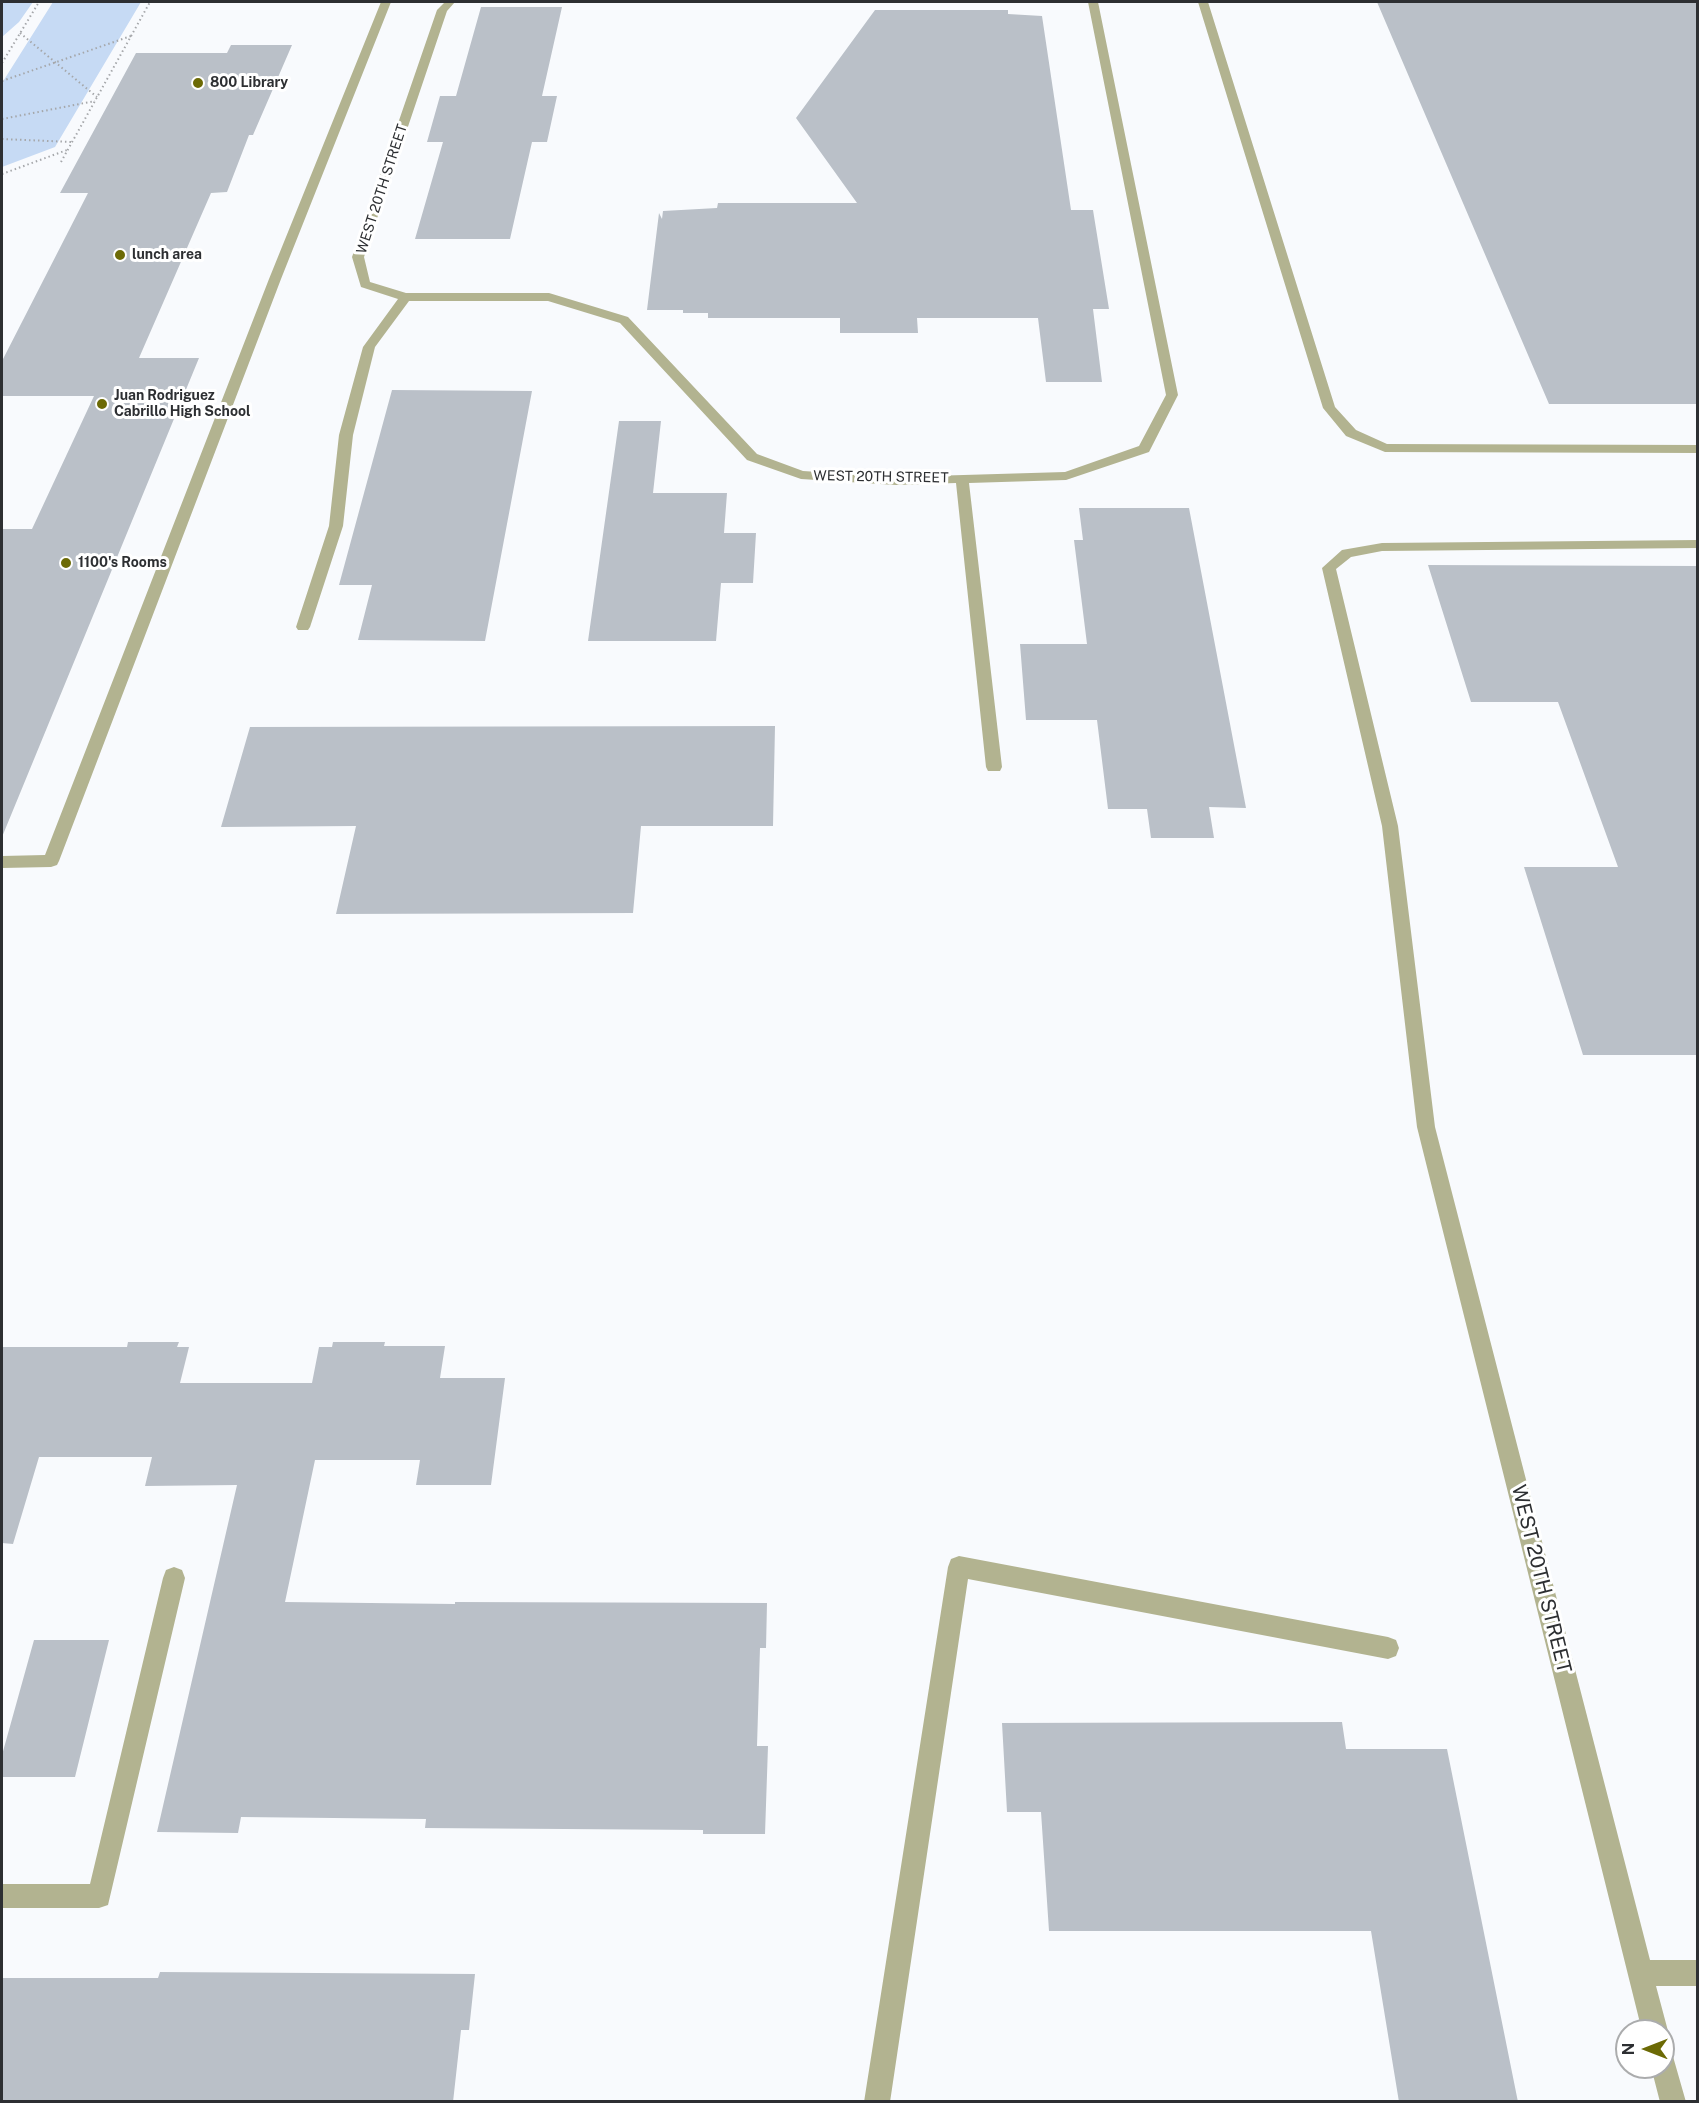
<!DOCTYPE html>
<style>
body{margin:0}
#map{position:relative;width:1699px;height:2103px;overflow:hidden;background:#f8fafd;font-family:"Public Sans",sans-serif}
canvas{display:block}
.frame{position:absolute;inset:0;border:3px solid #2d2f32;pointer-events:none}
.north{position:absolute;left:1615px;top:2019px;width:60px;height:60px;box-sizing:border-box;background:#fff;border:2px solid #abacad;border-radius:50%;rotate:270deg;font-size:16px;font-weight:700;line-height:24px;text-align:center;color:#2d2f32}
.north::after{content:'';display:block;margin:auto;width:21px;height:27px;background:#6c6a05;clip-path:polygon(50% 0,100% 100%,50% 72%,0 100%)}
</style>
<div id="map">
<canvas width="1699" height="2103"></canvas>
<div class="frame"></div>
<div class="north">N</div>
</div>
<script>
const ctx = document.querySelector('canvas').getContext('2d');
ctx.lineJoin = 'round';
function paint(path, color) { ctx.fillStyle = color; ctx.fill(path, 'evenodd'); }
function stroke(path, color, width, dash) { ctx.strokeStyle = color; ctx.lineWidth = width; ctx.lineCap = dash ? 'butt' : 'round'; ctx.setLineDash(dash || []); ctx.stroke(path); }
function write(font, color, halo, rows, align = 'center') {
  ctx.font = font + ' "Public Sans",sans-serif'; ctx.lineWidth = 6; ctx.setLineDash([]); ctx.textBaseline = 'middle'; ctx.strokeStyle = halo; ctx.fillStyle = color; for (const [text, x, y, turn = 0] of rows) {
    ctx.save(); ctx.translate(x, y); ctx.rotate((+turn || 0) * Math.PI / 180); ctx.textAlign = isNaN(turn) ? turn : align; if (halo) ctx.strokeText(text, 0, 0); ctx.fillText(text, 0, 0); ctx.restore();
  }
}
paint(new Path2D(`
 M 2,2 L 33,2 L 19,22 L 2,37 Z
 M 53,2 L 141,2 L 55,147 L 2,167 L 2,83 Z`), '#c6daf4');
paint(new Path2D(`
 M 1377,2 L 1698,2 L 1698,404 L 1549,404 Z
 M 481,7 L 562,7 L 542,96 L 557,96 L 547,142 L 532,142 L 510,239 L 415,239 L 443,142 L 427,142 L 440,96 L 456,96 Z
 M 875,10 L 1008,10 L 1008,14 L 1042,16 L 1071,210 L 1093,210 L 1109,309 L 1093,309 L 1102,382 L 1046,382 L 1038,318 L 917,318 L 918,333 L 840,333 L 840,318 L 708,318 L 708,313 L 683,313 L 683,310 L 647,310 L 659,213 L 662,219 L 663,211 L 717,208 L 718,203 L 857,203 L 796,118 Z
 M 231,45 L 292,45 L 253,135 L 249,135 L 227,192 L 211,193 L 139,358 L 199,358 L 2,837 L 2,529 L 32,529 L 94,396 L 2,396 L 2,361 L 88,193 L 60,193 L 136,53 L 227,53 Z
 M 392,390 L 532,391 L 485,641 L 358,640 L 372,585 L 339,585 Z
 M 619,421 L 661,421 L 653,493 L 727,493 L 724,533 L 756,533 L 753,583 L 721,583 L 716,641 L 588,641 Z
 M 1079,508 L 1189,508 L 1246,808 L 1209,807 L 1214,838 L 1151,838 L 1147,809 L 1108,809 L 1097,720 L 1026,720 L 1020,644 L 1087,644 L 1074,540 L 1083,540 Z
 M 1428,565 L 1698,566 L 1698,1055 L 1583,1055 L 1524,867 L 1618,867 L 1558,702 L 1471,702 Z
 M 775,726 L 773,826 L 641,826 L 633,913 L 336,914 L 356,826 L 221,827 L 250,727 Z
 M 128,1342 L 179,1342 L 177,1347 L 189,1347 L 180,1383 L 312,1383 L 319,1347 L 332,1347 L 333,1342 L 385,1342 L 384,1346 L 445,1346 L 440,1378 L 505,1378 L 491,1485 L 416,1485 L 420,1460 L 315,1460 L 285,1602 L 455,1604 L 455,1602 L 767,1603 L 766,1648 L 760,1648 L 757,1746 L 768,1746 L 765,1834 L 703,1834 L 703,1830 L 425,1828 L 426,1819 L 241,1817 L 238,1833 L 157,1832 L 237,1485 L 145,1486 L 152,1457 L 39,1457 L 13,1544 L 2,1543 L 2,1347 L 127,1347 Z
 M 34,1640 L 109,1640 L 75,1777 L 2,1777 L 2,1755 Z
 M 1342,1722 L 1346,1749 L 1447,1749 L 1518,2102 L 1399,2102 L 1371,1931 L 1049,1931 L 1041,1812 L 1007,1812 L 1002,1723 Z
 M 160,1972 L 475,1974 L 469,2030 L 461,2030 L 453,2102 L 2,2102 L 2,1978 L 158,1978 Z`), '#bac0c8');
stroke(new Path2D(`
 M 20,33 L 97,97
 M 2,63 L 39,2
 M 2,81 L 131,36
 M 2,119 L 95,101
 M 2,139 L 72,142
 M 61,162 L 150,2
 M 2,174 L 67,150`), '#a5a7aa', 2, [1.5, 3]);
paint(new Path2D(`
 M 381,2 L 391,2 L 281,279 L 59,861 L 57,865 L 51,867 L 2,868 L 2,856 L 45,855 L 269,279 Z
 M 445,2 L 455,2 L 447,11 L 364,257 L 370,282 L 406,293 L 549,293 L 628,317 L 757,454 L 803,471 L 896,477 L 1065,472 L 1139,446 L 1166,395 L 1088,2 L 1098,2 L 1178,395 L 1149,452 L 1066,480 L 969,483 L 1002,767 L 1000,771 L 988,771 L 986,767 L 956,483 L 896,485 L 801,479 L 747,460 L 620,323 L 548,301 L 409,301 L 375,347 L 353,435 L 343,526 L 310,627 L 308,630 L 298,630 L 296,627 L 329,526 L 339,435 L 363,347 L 398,299 L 361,287 L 352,257 L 437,10 Z
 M 1198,2 L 1208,2 L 1335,407 L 1356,430 L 1387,444 L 1698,445 L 1698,453 L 1385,452 L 1346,436 L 1323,408 Z
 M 1698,540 L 1698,548 L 1382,551 L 1351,557 L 1336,569 L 1398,826 L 1435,1127 L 1650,1960 L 1698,1960 L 1698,1986 L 1656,1986 L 1668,2031 L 1663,2041 L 1663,2031 L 1642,2031 L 1417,1127 L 1382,826 L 1322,568 L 1342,550 L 1382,543 Z
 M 959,1556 L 1388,1637 L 1396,1640 L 1399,1648 L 1396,1656 L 1388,1659 L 968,1579 L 890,2102 L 864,2102 L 948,1567 L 951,1559 Z
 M 174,1567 L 182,1570 L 185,1578 L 108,1905 L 99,1908 L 2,1908 L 2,1884 L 90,1884 L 163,1578 L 166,1570 Z
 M 1663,2049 L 1672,2053 L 1686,2102 L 1660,2102 L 1651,2067 L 1663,2067 Z`), '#b2b390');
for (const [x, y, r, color] of [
 [198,83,6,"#6c6a05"],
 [120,255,6,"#6c6a05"],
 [102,404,6,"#6c6a05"],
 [66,563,6,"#6c6a05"]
]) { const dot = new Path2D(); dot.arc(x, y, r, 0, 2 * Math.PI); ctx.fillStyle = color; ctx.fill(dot); stroke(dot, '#fff', 2); }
write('bold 14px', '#2d2f32', '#fff', [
 ["800 Library",210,83],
 ["lunch area",132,255],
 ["Juan Rodriguez",114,396],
 ["Cabrillo High School",114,412],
 ["1100's Rooms",78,563]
], 'left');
write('14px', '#2d2f32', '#fff', [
 ["WEST 20TH STREET",382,189,-72],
 ["WEST 20TH STREET",881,477,1]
]);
write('20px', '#2d2f32', '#fff', [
 ["WEST 20TH STREET",1541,1579,76]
]);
</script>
